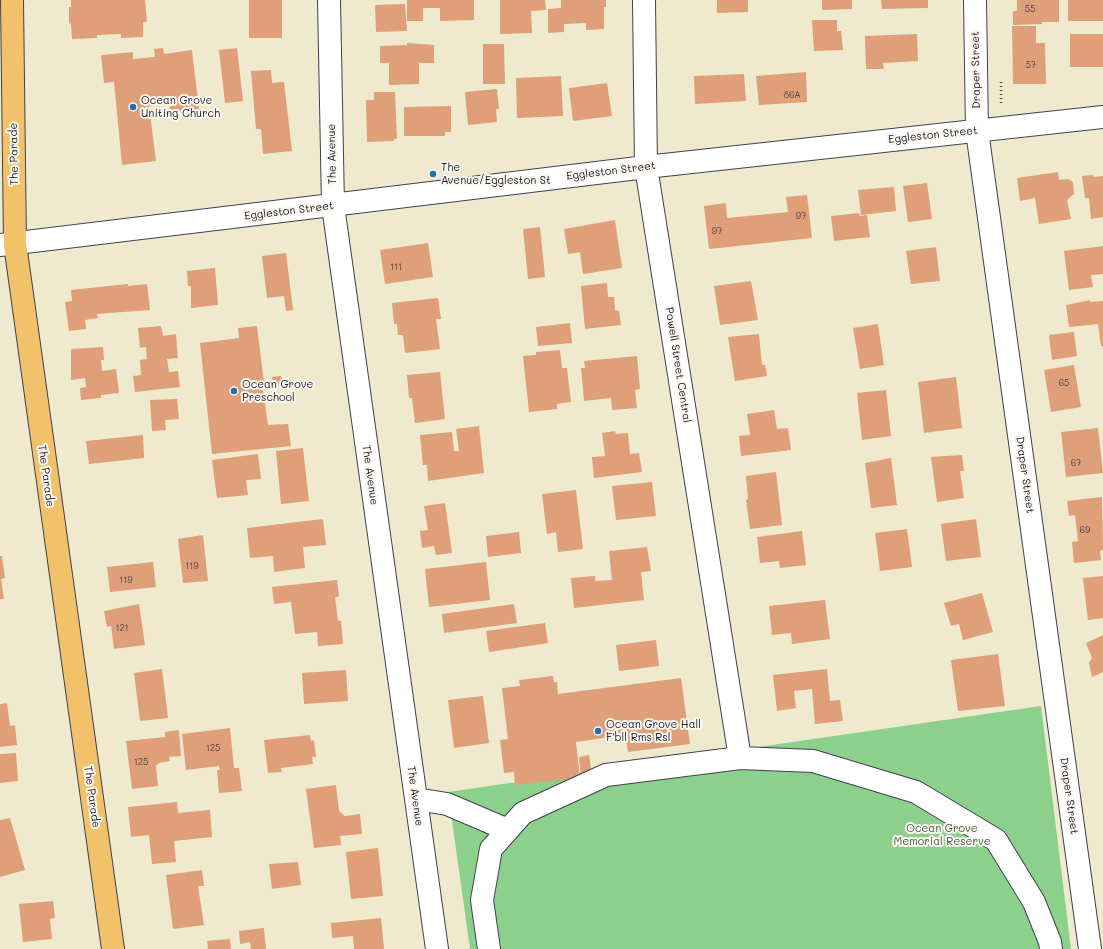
<!DOCTYPE html>
<style>
body{margin:0}
canvas{display:block;background:#efe9ce}
</style>
<canvas width="1103" height="949"></canvas>
<script>
const ctx = document.querySelector('canvas').getContext('2d');
ctx.lineJoin = 'round';
function paint(path, color) { ctx.fillStyle = color; ctx.fill(path, 'evenodd'); }
function stroke(path, color, width, dash) { ctx.strokeStyle = color; ctx.lineWidth = width; ctx.lineCap = dash ? 'butt' : 'round'; ctx.setLineDash(dash || []); ctx.stroke(path); }
function write(font, color, halo, rows, align = 'center') {
  ctx.font = font + ' Mali,sans-serif'; ctx.lineWidth = 4; ctx.setLineDash([]); ctx.textBaseline = 'middle'; ctx.strokeStyle = halo; ctx.fillStyle = color; for (const [text, x, y, turn = 0] of rows) {
    ctx.save(); ctx.translate(x, y); ctx.rotate((+turn || 0) * Math.PI / 180); ctx.textAlign = isNaN(turn) ? turn : align; if (halo) ctx.strokeText(text, 0, 0); ctx.fillText(text, 0, 0); ctx.restore();
  }
}
paint(new Path2D(`
 M 1041,706 L 1071,949 L 470,949 L 448,792 Z`), '#8bd18c');
paint(new Path2D(`
 M 71,0 L 145,0 L 147,22 L 143,22 L 143,37 L 121,38 L 121,34 L 97,35 L 97,38 L 72,39 L 71,24 L 69,23 L 69,7 L 71,7 Z
 M 249,0 L 282,0 L 282,38 L 249,38 Z
 M 407,0 L 474,0 L 474,20 L 440,21 L 440,8 L 423,8 L 423,21 L 407,21 Z
 M 500,0 L 545,0 L 546,10 L 531,11 L 532,33 L 500,34 Z
 M 561,0 L 606,0 L 606,7 L 604,7 L 604,29 L 586,30 L 586,23 L 564,24 L 564,32 L 548,33 L 548,9 L 561,8 Z
 M 717,0 L 748,0 L 748,12 L 717,13 Z
 M 822,0 L 852,0 L 852,9 L 822,10 Z
 M 881,0 L 928,0 L 928,8 L 882,9 Z
 M 1017,0 L 1059,0 L 1059,22 L 1042,22 L 1042,24 L 1013,25 L 1013,11 L 1017,11 Z
 M 1068,0 L 1103,0 L 1103,21 L 1068,21 Z
 M 405,4 L 407,31 L 376,32 L 375,5 Z
 M 812,20 L 837,20 L 837,31 L 841,31 L 843,50 L 814,51 Z
 M 1012,26 L 1036,26 L 1036,43 L 1045,43 L 1046,84 L 1013,84 Z
 M 917,34 L 918,61 L 883,63 L 884,69 L 866,69 L 865,36 Z
 M 1070,34 L 1103,34 L 1103,67 L 1070,67 Z
 M 407,43 L 434,45 L 434,63 L 419,63 L 419,84 L 389,85 L 389,63 L 380,63 L 380,46 L 407,45 Z
 M 483,44 L 504,44 L 505,84 L 483,84 Z
 M 163,48 L 164,54 L 192,50 L 199,109 L 170,112 L 170,103 L 149,106 L 156,161 L 122,165 L 114,82 L 104,83 L 101,55 L 133,52 L 133,59 L 155,57 L 154,49 Z
 M 237,48 L 243,101 L 225,103 L 219,50 Z
 M 271,70 L 272,83 L 284,82 L 292,151 L 263,154 L 261,129 L 256,129 L 251,71 Z
 M 806,72 L 807,102 L 759,105 L 756,76 Z
 M 744,74 L 746,101 L 695,104 L 694,76 Z
 M 561,76 L 563,116 L 517,118 L 516,78 Z
 M 607,83 L 612,116 L 573,121 L 569,88 Z
 M 497,89 L 499,109 L 496,109 L 497,122 L 468,125 L 465,92 Z
 M 374,92 L 395,92 L 397,139 L 394,139 L 394,141 L 367,142 L 366,100 L 374,100 Z
 M 451,106 L 451,132 L 445,132 L 445,136 L 404,136 L 404,107 Z
 M 1058,172 L 1059,180 L 1068,179 L 1073,182 L 1074,194 L 1067,200 L 1071,219 L 1039,224 L 1035,198 L 1020,201 L 1017,178 Z
 M 1093,175 L 1093,177 L 1103,176 L 1103,217 L 1091,219 L 1089,198 L 1085,198 L 1082,176 Z
 M 927,183 L 932,219 L 908,222 L 903,186 Z
 M 894,187 L 896,211 L 861,215 L 858,190 Z
 M 807,195 L 812,238 L 709,249 L 704,206 L 726,203 L 727,218 L 769,214 L 788,212 L 786,197 Z
 M 859,213 L 860,216 L 867,215 L 870,237 L 834,241 L 831,216 Z
 M 615,220 L 622,268 L 583,274 L 580,252 L 568,254 L 564,229 Z
 M 540,227 L 545,277 L 528,279 L 523,229 Z
 M 428,243 L 433,277 L 385,284 L 380,250 Z
 M 1103,246 L 1103,274 L 1091,275 L 1093,287 L 1069,290 L 1064,251 Z
 M 936,247 L 940,281 L 911,284 L 906,251 Z
 M 286,253 L 293,310 L 286,311 L 284,296 L 267,298 L 262,256 Z
 M 215,268 L 218,305 L 191,308 L 191,286 L 188,286 L 187,271 Z
 M 751,281 L 758,320 L 720,325 L 714,286 Z
 M 607,283 L 608,297 L 614,297 L 615,310 L 619,311 L 621,325 L 585,329 L 581,286 Z
 M 128,284 L 128,286 L 147,284 L 150,310 L 97,314 L 98,318 L 85,320 L 86,329 L 69,331 L 65,302 L 72,301 L 71,290 Z
 M 438,298 L 441,319 L 436,319 L 440,349 L 405,353 L 403,335 L 398,335 L 397,324 L 394,324 L 392,303 Z
 M 1090,300 L 1090,302 L 1103,301 L 1103,346 L 1101,346 L 1098,324 L 1069,327 L 1066,305 Z
 M 570,323 L 572,343 L 538,346 L 536,327 Z
 M 878,324 L 884,365 L 860,369 L 853,328 Z
 M 161,326 L 163,336 L 176,334 L 178,358 L 167,359 L 169,372 L 178,371 L 180,387 L 135,392 L 133,376 L 141,375 L 140,360 L 147,359 L 146,347 L 140,348 L 138,328 Z
 M 257,326 L 264,383 L 262,383 L 268,425 L 288,424 L 291,446 L 212,454 L 200,343 L 239,338 L 238,328 Z
 M 1074,332 L 1077,356 L 1052,360 L 1049,335 Z
 M 759,334 L 762,365 L 765,365 L 767,376 L 735,381 L 728,337 Z
 M 103,347 L 104,360 L 101,360 L 102,371 L 116,369 L 119,393 L 101,395 L 101,398 L 81,400 L 80,388 L 86,387 L 85,378 L 71,380 L 71,349 Z
 M 560,350 L 562,368 L 567,368 L 571,402 L 557,404 L 557,409 L 529,412 L 523,356 L 536,355 L 536,352 Z
 M 637,356 L 640,389 L 635,390 L 637,408 L 612,410 L 611,398 L 584,401 L 581,368 L 585,368 L 584,361 Z
 M 1074,365 L 1081,407 L 1051,412 L 1044,370 Z
 M 440,372 L 445,419 L 415,423 L 412,398 L 409,398 L 407,375 Z
 M 281,376 L 283,385 L 273,386 L 272,377 Z
 M 956,377 L 962,428 L 924,433 L 918,382 Z
 M 886,390 L 891,436 L 862,440 L 857,393 Z
 M 177,399 L 179,419 L 165,420 L 166,430 L 152,431 L 150,400 Z
 M 774,410 L 777,429 L 788,428 L 791,450 L 741,456 L 739,436 L 750,435 L 747,414 Z
 M 479,426 L 484,473 L 428,481 L 427,465 L 423,465 L 420,435 L 452,432 L 454,451 L 459,451 L 456,429 Z
 M 1098,428 L 1103,473 L 1066,477 L 1061,432 Z
 M 615,431 L 616,434 L 628,433 L 630,454 L 639,453 L 642,472 L 594,478 L 592,457 L 605,456 L 602,433 Z
 M 143,435 L 144,458 L 89,464 L 86,441 Z
 M 303,448 L 309,501 L 281,504 L 276,451 Z
 M 258,454 L 261,479 L 246,480 L 248,495 L 217,498 L 212,460 Z
 M 962,455 L 964,471 L 960,471 L 964,498 L 937,502 L 931,457 Z
 M 891,458 L 897,505 L 871,508 L 865,463 Z
 M 776,472 L 782,525 L 750,529 L 746,500 L 748,499 L 746,476 Z
 M 652,482 L 656,516 L 616,520 L 612,486 Z
 M 576,490 L 583,549 L 558,552 L 556,532 L 547,534 L 542,494 Z
 M 1102,497 L 1103,550 L 1100,551 L 1101,560 L 1074,563 L 1072,542 L 1078,541 L 1075,515 L 1069,516 L 1067,501 Z
 M 445,503 L 452,553 L 436,555 L 434,546 L 422,548 L 420,531 L 428,530 L 424,506 Z
 M 323,519 L 326,545 L 303,547 L 305,568 L 274,572 L 273,556 L 250,558 L 247,528 Z
 M 976,519 L 981,557 L 946,561 L 941,524 Z
 M 907,529 L 912,567 L 880,571 L 875,533 Z
 M 802,531 L 806,565 L 780,568 L 779,561 L 760,563 L 757,537 Z
 M 519,532 L 521,553 L 488,557 L 486,536 Z
 M 203,535 L 208,581 L 183,583 L 178,539 Z
 M 647,547 L 651,571 L 641,572 L 644,600 L 574,608 L 571,578 L 595,576 L 595,581 L 612,580 L 609,551 Z
 M 0,556 L 2,556 L 5,578 L 1,579 L 4,599 L 0,599 Z
 M 153,562 L 156,587 L 110,592 L 107,567 Z
 M 486,562 L 490,600 L 429,607 L 425,569 Z
 M 1103,576 L 1103,618 L 1088,620 L 1083,578 Z
 M 337,580 L 339,597 L 335,597 L 338,621 L 341,621 L 343,644 L 318,646 L 317,632 L 295,634 L 291,602 L 274,604 L 272,587 Z
 M 982,593 L 993,632 L 963,640 L 959,624 L 951,626 L 944,603 Z
 M 825,600 L 830,639 L 792,644 L 791,633 L 772,635 L 769,606 Z
 M 139,604 L 145,645 L 114,649 L 111,626 L 107,627 L 104,611 Z
 M 514,604 L 517,623 L 444,633 L 442,614 Z
 M 545,623 L 548,643 L 489,652 L 486,631 Z
 M 1103,635 L 1103,672 L 1092,677 L 1089,663 L 1092,658 L 1086,643 Z
 M 656,640 L 659,666 L 619,671 L 616,645 Z
 M 998,654 L 1005,706 L 958,711 L 951,660 Z
 M 162,669 L 168,718 L 140,721 L 134,673 Z
 M 827,669 L 830,701 L 840,700 L 843,721 L 815,724 L 812,689 L 794,691 L 796,708 L 777,711 L 773,675 Z
 M 346,670 L 348,701 L 304,704 L 302,673 Z
 M 553,676 L 554,682 L 557,682 L 558,694 L 681,678 L 690,744 L 628,752 L 625,735 L 576,742 L 580,778 L 515,785 L 514,772 L 504,773 L 500,740 L 508,739 L 502,688 L 520,686 L 519,680 Z
 M 483,696 L 489,743 L 454,748 L 448,700 Z
 M 7,703 L 10,726 L 15,725 L 17,745 L 0,747 L 0,704 Z
 M 230,728 L 234,768 L 239,768 L 242,791 L 219,793 L 217,770 L 220,770 L 219,766 L 186,770 L 182,734 Z
 M 179,730 L 181,756 L 169,757 L 170,761 L 159,763 L 156,766 L 158,786 L 132,789 L 126,741 L 165,737 L 165,732 Z
 M 310,735 L 311,741 L 314,740 L 316,757 L 312,757 L 313,764 L 281,768 L 282,772 L 268,773 L 264,740 Z
 M 16,753 L 18,781 L 0,783 L 0,754 Z
 M 589,755 L 592,776 L 581,777 L 579,757 Z
 M 336,785 L 339,811 L 345,816 L 360,814 L 362,834 L 340,836 L 341,845 L 314,848 L 306,789 Z
 M 177,802 L 178,813 L 210,810 L 212,837 L 174,841 L 176,862 L 152,864 L 149,835 L 131,837 L 128,807 Z
 M 10,818 L 25,870 L 0,877 L 0,820 Z
 M 378,848 L 383,896 L 351,899 L 346,852 Z
 M 298,862 L 301,885 L 272,889 L 269,864 Z
 M 202,870 L 204,886 L 198,886 L 204,925 L 173,929 L 166,875 Z
 M 53,901 L 55,918 L 50,919 L 52,939 L 23,942 L 19,904 Z
 M 381,918 L 384,949 L 354,949 L 353,936 L 332,938 L 331,923 Z
 M 264,928 L 266,949 L 251,949 L 250,942 L 240,944 L 239,931 Z
 M 230,939 L 231,949 L 208,949 L 207,941 Z`), '#df9f79');
const minor = new Path2D(`
 M 329,0 L 333,206 L 437,949
 M 644,0 L 646,167 L 740,758
 M 975,0 L 977,131 L 1090,949
 M 0,245 L 646,167 L 1103,117
 M 416,799 L 447,804 L 508,830
 M 489,949 L 482,900 L 491,849 L 523,813 L 606,775 L 740,758 L 813,761 L 916,792 L 996,840 L 1034,902 L 1050,942 L 1051,949`);
const major = new Path2D(`
 M 12,0 L 15,244 L 113,949`);
stroke(minor, '#414051', 24);
stroke(major, '#414051', 24);
stroke(new Path2D(`
 M 1001,82 L 1001,105`), '#414051', 2.5, [1, 3]);
stroke(minor, '#fff', 22);
stroke(major, '#f2c26a', 22);
for (const [x, y, r, color] of [
 [133,107,4,"#1f6fb2"],
 [433,174,4,"#1f6fb2"],
 [234,391,4,"#1f6fb2"],
 [598,731,4,"#1f6fb2"]
]) { const dot = new Path2D(); dot.arc(x, y, r, 0, 2 * Math.PI); ctx.fillStyle = color; ctx.fill(dot); stroke(dot, '#fbf7ec', 1.5); }
write('9px', '#51414a', null, [
 ["55",1030,9],
 ["57",1031,65],
 ["86A",792,95],
 ["97",801,216],
 ["97",717,231],
 ["111",396,267],
 ["65",1064,383],
 ["67",1076,463],
 ["69",1085,530],
 ["119",192,566],
 ["119",126,580],
 ["121",122,628],
 ["125",213,748],
 ["125",141,762]
]);
write('11px', '#22223b', '#fbf7ec', [
 ["Draper Street",976,70,-91],
 ["Eggleston Street",933,135,-6],
 ["The Parade",14,154,-91],
 ["The Avenue",332,154,-91],
 ["Eggleston Street",611,171,-7],
 ["Eggleston Street",289,211,-7],
 ["Powell Street Central",678,365,81],
 ["The Avenue",370,475,82],
 ["Draper Street",1025,475,82],
 ["The Parade",46,476,82],
 ["The Avenue",415,796,82],
 ["Draper Street",1069,796,82],
 ["The Parade",92,797,82]
]);
write('11px', '#22223b', '#fbf7ec', [
 ["Ocean Grove",141,101],
 ["Uniting Church",141,114],
 ["The",441,168],
 ["Avenue/Eggleston St",441,181],
 ["Ocean Grove",242,385],
 ["Preschool",242,398],
 ["Ocean Grove Hall",606,725],
 ["F'bll Rms Rsl",606,738]
], 'left');
write('11px', '#425753', '#fbf7ec', [
 ["Ocean Grove",942,829],
 ["Memorial Reserve",942,842]
]);
</script>
